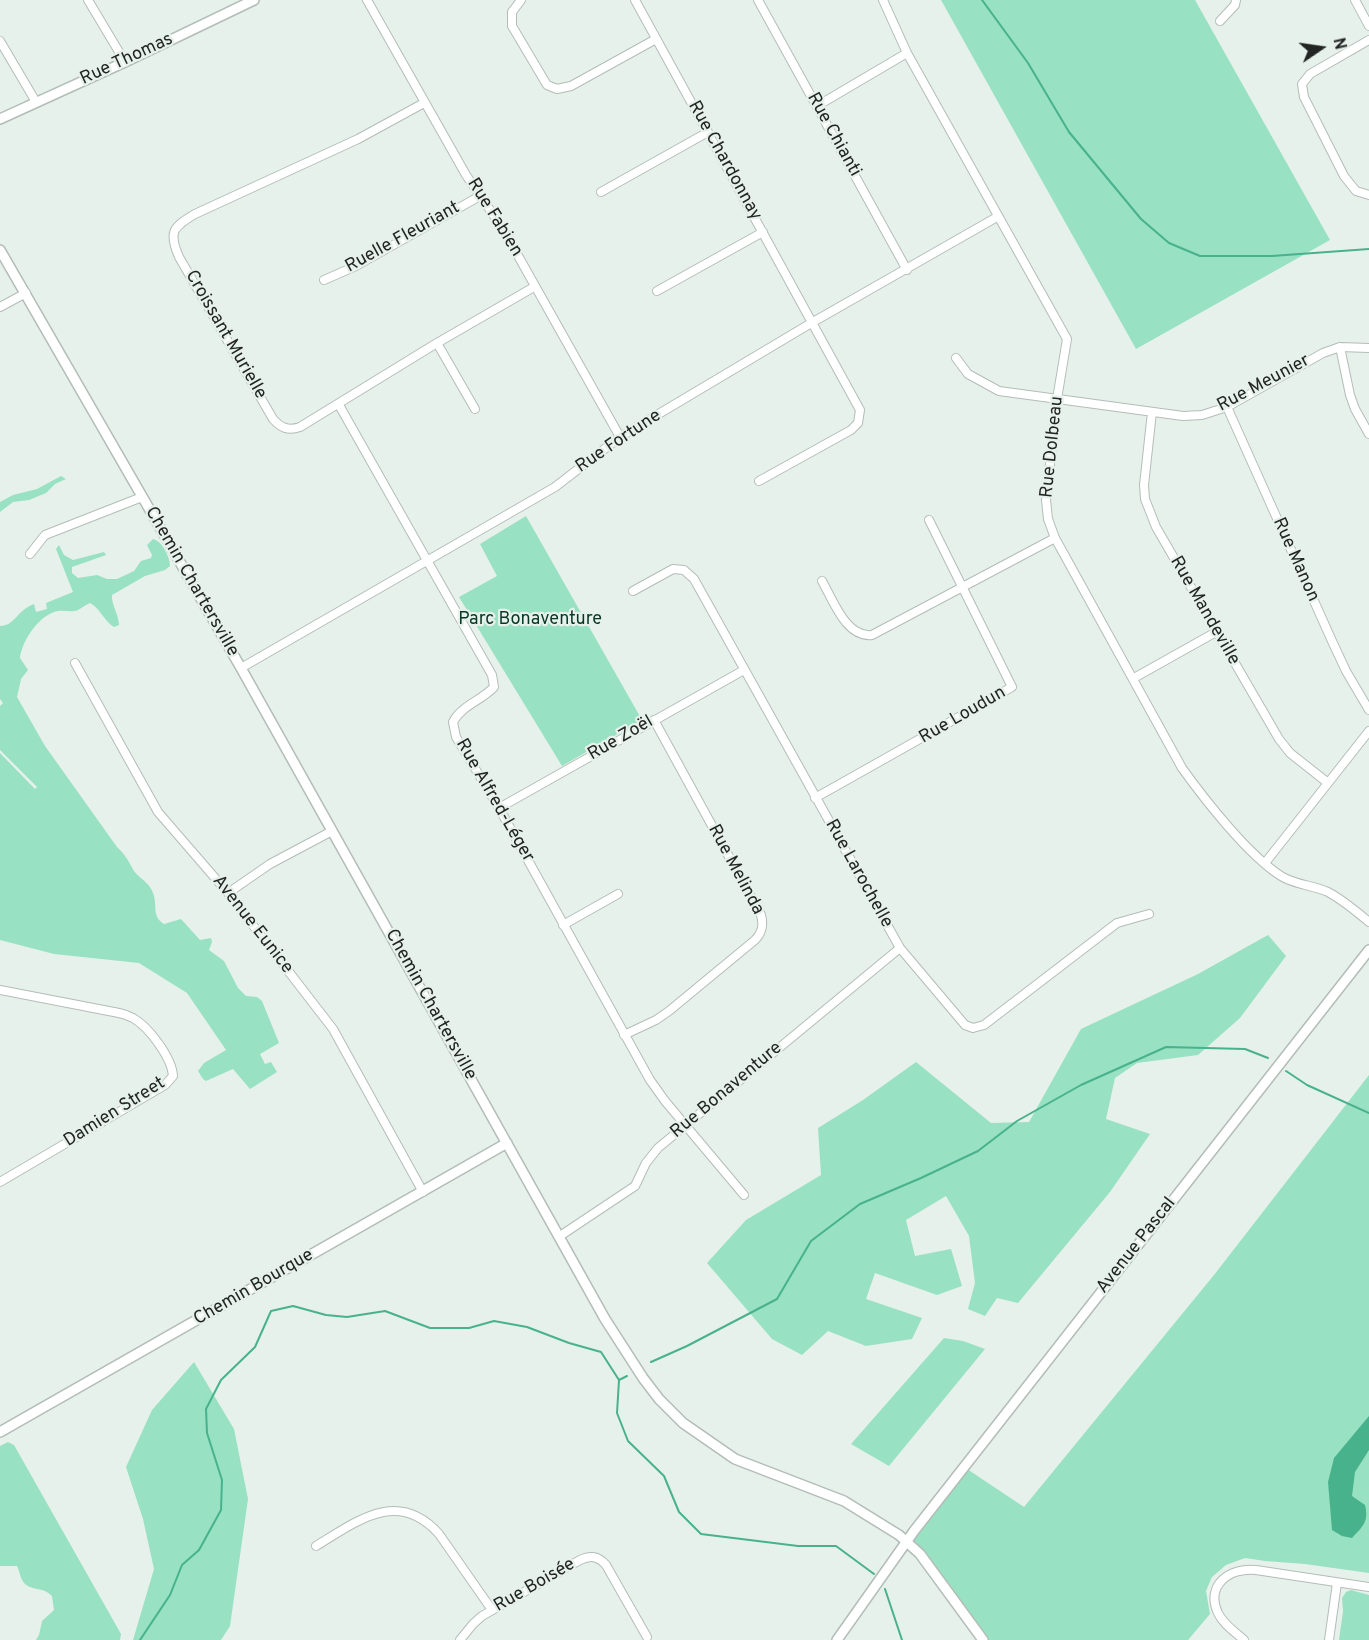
<!DOCTYPE html>
<meta charset="utf-8">
<style>
body{margin:0}
#map{position:relative;width:1369px;height:1640px;overflow:hidden;background:#e7f1ec;font-family:Overpass,sans-serif}
canvas{display:block}
.north{position:absolute;left:1291px;top:18px;width:60px;height:60px;-webkit-text-stroke:4px #e7f1ec;paint-order:stroke;rotate:77deg;font-size:16px;font-weight:700;line-height:24px;text-align:center;color:#222524}
.north::after{content:'';display:block;margin:auto;width:21px;height:27px;background:#222524;clip-path:polygon(50% 0,100% 100%,50% 72%,0 100%)}
</style>
<div id="map">
<canvas width="1369" height="1640"></canvas>
<div class="north">N</div>
</div>
<script>
const ctx = document.querySelector('canvas').getContext('2d');
ctx.lineJoin = 'round';
function paint(path, color) { ctx.fillStyle = color; ctx.fill(path, 'evenodd'); }
function stroke(path, color, width, dash) { ctx.strokeStyle = color; ctx.lineWidth = width; ctx.lineCap = dash ? 'butt' : 'round'; ctx.setLineDash(dash || []); ctx.stroke(path); }
function write(font, color, halo, rows, align = 'center') {
  ctx.font = font + ' Overpass,sans-serif'; ctx.lineWidth = 4.5; ctx.setLineDash([]); ctx.textBaseline = 'middle'; ctx.strokeStyle = halo; ctx.fillStyle = color; for (const [text, x, y, turn = 0] of rows) {
    ctx.save(); ctx.translate(x, y); ctx.rotate((+turn || 0) * Math.PI / 180); ctx.textAlign = isNaN(turn) ? turn : align; if (halo) ctx.strokeText(text, 0, 0); ctx.fillText(text, 0, 0); ctx.restore();
  }
}
paint(new Path2D(`
 M 941,0 L 1195,0 L 1330,240 L 1136,349 Z
 M 61,476 L 66,479 L 55,484 L 46,493 L 29,500 L 13,502 L 0,512 L 0,502 L 13,495 L 37,489 Z
 M 526,516 L 642,720 L 562,766 L 459,597 L 497,576 L 480,544 Z
 M 153,539 C 162,541 170,557 170,566 L 165,570 L 145,576 L 112,595 C 111,604 119,615 119,625 L 114,627 C 104,621 100,608 90,603 C 85,605 82,608 78,610 C 71,613 65,610 58,611 C 40,614 22,640 20,658 L 28,670 L 21,679 L 17,697 L 45,746 L 117,847 C 125,854 129,862 134,871 C 140,879 150,883 153,893 C 158,905 151,916 164,924 L 181,919 L 200,940 L 211,938 L 212,942 L 209,950 L 224,961 L 238,988 L 246,996 L 257,997 L 262,1001 L 279,1043 L 260,1054 L 265,1064 L 271,1062 L 277,1072 L 250,1089 L 233,1069 L 206,1081 L 203,1079 L 198,1071 L 204,1063 L 226,1050 L 187,993 L 139,963 L 54,954 L 0,940 L 0,753 L 35,789 L 37,787 L 0,750 L 0,706 L 3,703 L 0,699 L 0,626 C 15,626 17,610 34,604 L 36,612 L 47,609 L 46,603 L 73,592 L 56,549 L 59,545 L 64,555 L 73,560 L 104,552 L 106,555 L 72,567 L 72,573 L 78,578 L 97,575 L 107,579 L 117,579 L 134,571 L 141,561 L 151,558 L 152,555 L 147,545 Z
 M 1268,935 L 1286,956 L 1240,1018 L 1198,1055 L 1137,1063 L 1115,1078 L 1106,1119 L 1150,1134 L 1110,1192 L 1018,1303 L 997,1298 L 985,1316 L 968,1309 L 975,1283 L 969,1236 L 946,1196 L 906,1220 L 915,1256 L 951,1249 L 962,1286 L 937,1295 L 875,1273 L 866,1299 L 922,1318 L 912,1339 L 866,1346 L 828,1331 L 802,1355 L 772,1339 L 707,1263 L 746,1220 L 821,1175 L 818,1128 L 863,1100 L 916,1062 L 991,1123 L 1029,1122 L 1081,1029 L 1198,974 Z
 M 1369,1075 L 1369,1573 L 1305,1564 L 1265,1561 L 1245,1558 L 1226,1565 L 1212,1577 L 1206,1591 L 1210,1614 L 1188,1640 L 983,1640 L 907,1542 L 964,1467 L 1024,1507 L 1214,1275 Z
 M 944,1338 L 963,1341 L 985,1349 L 889,1466 L 851,1444 Z
 M 194,1362 L 234,1429 L 248,1499 L 230,1626 L 221,1640 L 133,1640 L 154,1569 L 143,1519 L 126,1467 L 152,1410 Z
 M 8,1442 L 14,1445 L 121,1634 L 120,1640 L 36,1640 L 39,1635 L 42,1621 L 54,1610 L 52,1596 C 44,1587 33,1591 25,1584 C 20,1579 20,1572 17,1566 L 0,1566 L 0,1446 Z
 M 1351,1590 L 1369,1595 L 1369,1640 L 1339,1640 L 1343,1611 L 1342,1598 L 1346,1592 Z`), '#98e1c2');
paint(new Path2D(`
 M 1369,1416 L 1369,1450 L 1355,1472 L 1352,1496 L 1365,1505 C 1369,1522 1363,1526 1352,1538 L 1342,1536 L 1332,1530 L 1328,1482 L 1334,1458 Z`), '#47b28c');
stroke(new Path2D(`
 M 982,0 L 1028,63 L 1069,132 L 1141,219 L 1169,243 L 1200,256 L 1272,256 L 1369,249
 M 1286,1071 L 1307,1085 L 1369,1113
 M 651,1362 L 687,1346 L 777,1299 L 811,1241 L 860,1204 L 921,1178 L 978,1151 L 1017,1121 L 1081,1085 L 1166,1047 L 1245,1049 L 1268,1058
 M 619,1380 L 627,1376
 M 885,1589 L 902,1640
 M 140,1640 L 170,1595 L 182,1565 L 199,1550 L 221,1510 L 222,1480 L 207,1433 L 206,1409 L 221,1380 L 255,1347 L 271,1311 L 293,1306 L 326,1315 L 347,1317 L 385,1311 L 430,1328 L 469,1328 L 494,1321 L 527,1327 L 569,1343 L 601,1352 L 619,1380 L 617,1413 L 628,1441 L 664,1476 L 679,1512 L 701,1534 L 798,1546 L 836,1546 L 874,1574`), '#47b28c', 2);
const minor = new Path2D(`
 M 88,0 L 125,62
 M 367,0 L 466,175 L 503,229 L 620,437
 M 521,0 L 512,12 L 512,26 L 547,85 L 557,89 L 571,86 L 656,39
 M 635,0 L 860,410 L 858,423 L 851,430 L 759,481
 M 758,0 L 907,270
 M 883,0 L 907,53 L 1067,339 L 1057,399 L 1046,500 L 1048,519 L 1055,538 L 1182,768 C 1205,800 1248,855 1281,876 C 1295,885 1313,885 1328,892 C 1343,900 1356,911 1369,922
 M 1355,0 L 1369,26
 M 1220,21 L 1235,5 L 1236,0
 M 1369,40 L 1310,74 L 1302,84 L 1304,97 L 1344,176 L 1356,191 L 1369,195
 M 0,41 L 36,102
 M 424,103 L 358,139 L 195,214 C 173,227 168,232 179,257 L 273,419 C 281,428 288,431 300,427 L 437,343 L 534,287
 M 817,106 L 907,53
 M 601,192 L 708,132
 M 324,280 L 356,266 L 480,196
 M 657,291 L 763,232
 M 0,307 L 26,293
 M 437,343 L 475,409
 M 1340,347 L 1350,395 L 1355,409 L 1369,434
 M 956,358 L 968,374 L 999,391 L 1183,416 L 1202,415 L 1227,407 L 1323,353 L 1340,347 L 1369,348
 M 339,405 L 492,675 L 494,687 C 481,701 462,705 453,722 L 456,737 L 499,808 L 650,1080 L 665,1101 L 744,1195
 M 1227,407 L 1332,641 L 1346,671 L 1369,710
 M 1152,412 L 1144,485 L 1145,499 L 1156,527 L 1279,739 L 1290,753 L 1328,783
 M 30,554 L 45,535 L 142,497
 M 822,581 C 833,600 846,638 872,635 L 1055,538
 M 633,591 L 673,569 L 684,570 L 694,579 L 900,948 L 965,1025 L 973,1028 L 984,1025 L 1117,923 L 1149,914
 M 75,663 L 158,812 L 228,893 L 333,1029 L 423,1192
 M 241,668 L 555,487 L 620,437 L 813,322 L 997,217
 M 1134,678 L 1216,632
 M 815,798 L 1012,687 L 929,520
 M 499,808 L 744,670
 M 1265,863 L 1369,731
 M 228,893 L 270,864 L 332,831
 M 563,925 L 618,894
 M 0,990 L 119,1013 C 124,1014 129,1016 133,1018 C 149,1027 172,1058 173,1076 L 165,1085 L 0,1182
 M 624,1035 L 656,1020 L 669,1011 L 755,940 C 762,933 764,926 761,915 L 654,720
 M 560,1236 L 635,1186 L 646,1163 L 658,1148 L 900,948
 M 316,1546 C 357,1521 398,1488 439,1534 L 492,1610
 M 460,1640 L 473,1624 L 482,1616 L 580,1560 C 591,1555 598,1556 606,1565 L 647,1637
 M 1244,1640 C 1235,1632 1223,1624 1218,1613 C 1205,1585 1230,1567 1256,1570 L 1369,1587
 M 1329,1640 L 1337,1583`);
const tertiary = new Path2D(`
 M 0,119 L 125,62 L 254,0
 M 0,250 L 241,668 L 605,1319 L 643,1378 L 659,1399 L 683,1423 L 735,1459 L 844,1501 L 899,1535 L 920,1554 L 983,1640
 M 0,1432 L 507,1143
 M 837,1640 L 914,1531 L 1369,950`);
stroke(minor, '#b3bdb8', 10);
stroke(tertiary, '#b3bdb8', 12);
stroke(minor, '#fff', 8);
stroke(tertiary, '#fff', 9);
write('18px', '#222524', '#e7f1ec', [
 ["Rue Thomas",127,60,-25],
 ["Rue Chianti",833,135,61],
 ["Rue Chardonnay",724,161,61],
 ["Rue Fabien",494,218,58],
 ["Ruelle Fleuriant",403,238,-29],
 ["Croissant Murielle",225,335,60],
 ["Rue Meunier",1264,384,-28],
 ["Rue Fortune",619,442,-34],
 ["Rue Dolbeau",1053,447,-84],
 ["Rue Manon",1295,560,66],
 ["Chemin Chartersville",191,582,60],
 ["Rue Mandeville",1204,611,60],
 ["Rue Loudun",963,716,-30],
 ["Rue Zoël",621,739,-30],
 ["Rue Alfred-Léger",494,801,60],
 ["Rue Melinda",735,870,62],
 ["Rue Larochelle",858,874,61],
 ["Avenue Eunice",252,925,52],
 ["Chemin Chartersville",430,1005,61],
 ["Rue Bonaventure",727,1091,-40],
 ["Damien Street",115,1113,-32],
 ["Avenue Pascal",1137,1246,-52],
 ["Chemin Bourque",254,1288,-30],
 ["Rue Boisée",535,1586,-30]
]);
write('18px', '#063727', '#e7f1ec', [
 ["Parc Bonaventure",530,620]
]);
</script>
